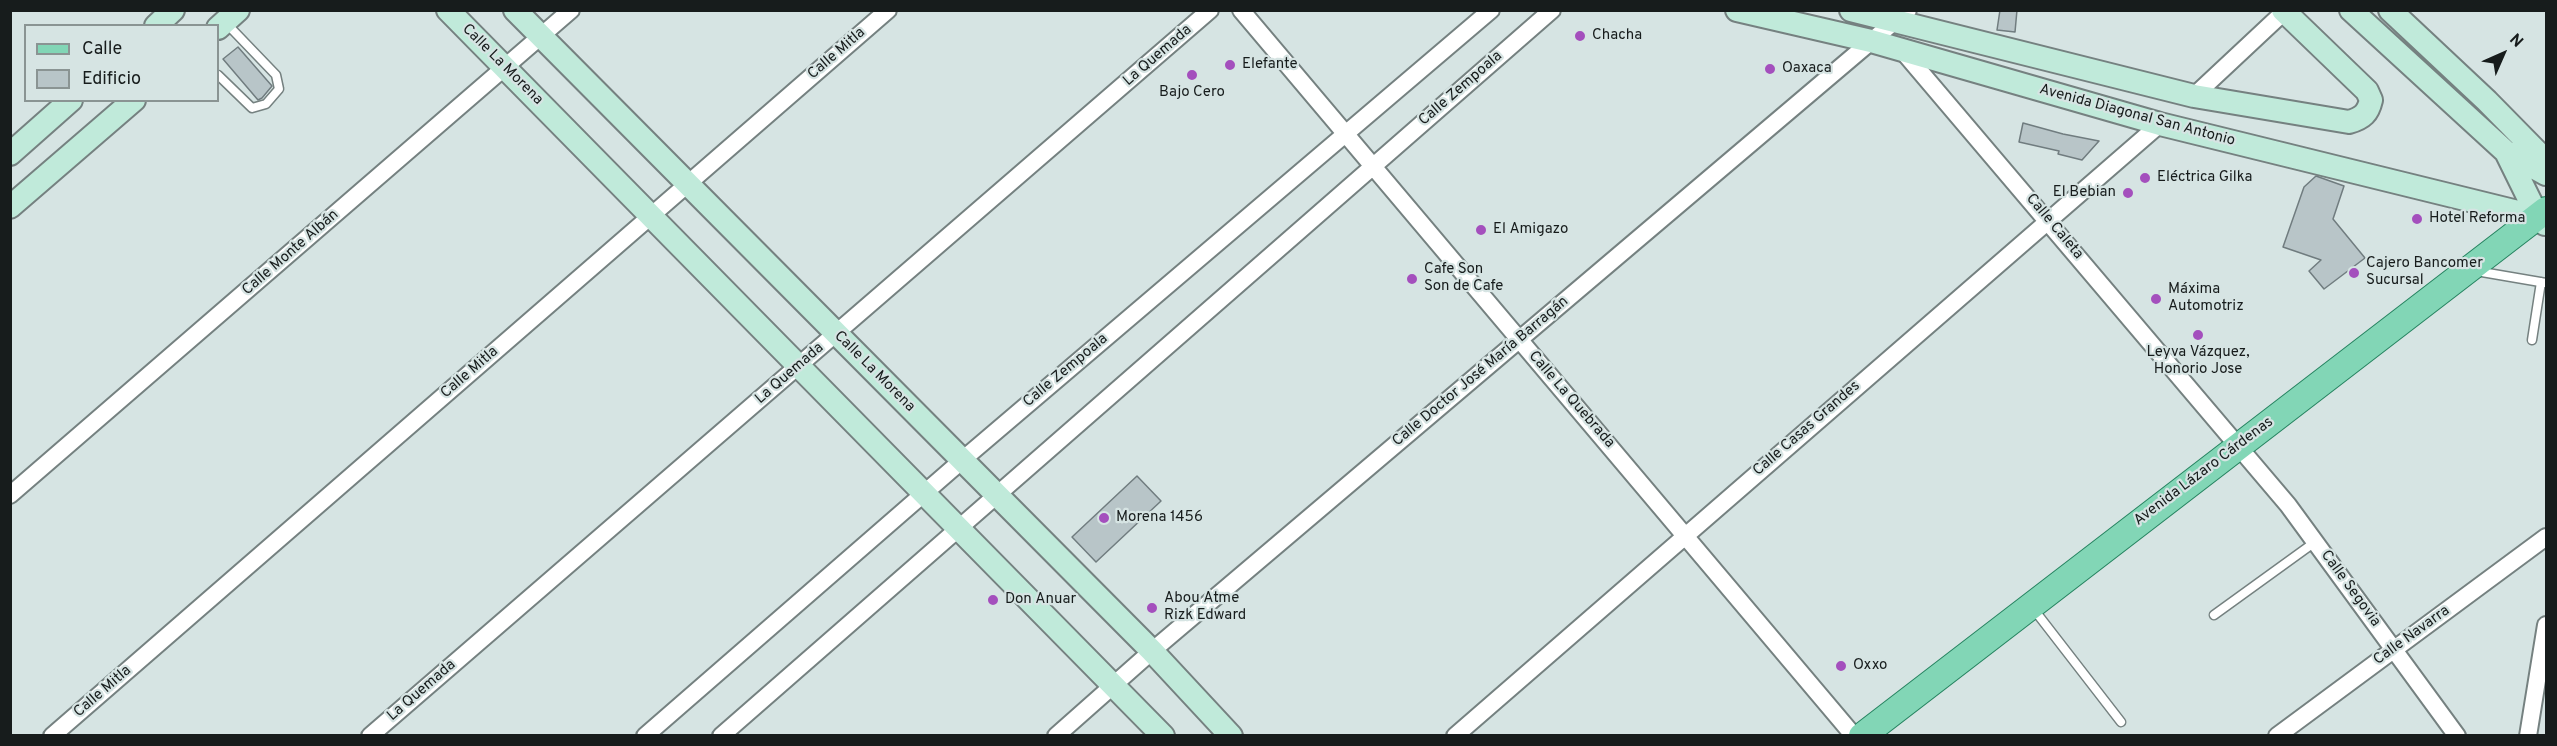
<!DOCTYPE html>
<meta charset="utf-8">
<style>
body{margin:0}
#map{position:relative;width:2557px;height:746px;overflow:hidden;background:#d6e4e3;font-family:Overpass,sans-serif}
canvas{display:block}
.frame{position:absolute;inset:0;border:12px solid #171c1c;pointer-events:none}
.legend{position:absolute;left:24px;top:24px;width:195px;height:78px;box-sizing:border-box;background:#d6e4e3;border:2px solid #8a9493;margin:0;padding:8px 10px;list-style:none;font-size:18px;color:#171c1c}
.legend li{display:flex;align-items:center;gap:12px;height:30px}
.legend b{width:30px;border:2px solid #8a9493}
.north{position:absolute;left:2473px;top:24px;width:60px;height:60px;-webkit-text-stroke:4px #d6e4e3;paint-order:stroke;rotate:45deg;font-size:16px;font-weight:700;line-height:24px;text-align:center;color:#171c1c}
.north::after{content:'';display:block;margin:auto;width:21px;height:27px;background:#171c1c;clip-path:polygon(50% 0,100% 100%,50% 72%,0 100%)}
</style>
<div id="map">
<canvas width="2557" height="746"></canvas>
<div class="frame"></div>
<ul class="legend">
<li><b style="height:8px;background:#82d6b6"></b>Calle</li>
<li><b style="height:16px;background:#b8c5c8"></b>Edificio</li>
</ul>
<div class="north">N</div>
</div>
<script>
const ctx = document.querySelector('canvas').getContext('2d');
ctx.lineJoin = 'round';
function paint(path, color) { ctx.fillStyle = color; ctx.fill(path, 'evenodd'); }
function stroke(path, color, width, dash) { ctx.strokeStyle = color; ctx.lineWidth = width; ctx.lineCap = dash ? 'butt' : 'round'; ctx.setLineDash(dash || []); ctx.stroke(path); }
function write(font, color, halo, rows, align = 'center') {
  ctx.font = font + ' Overpass,sans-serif'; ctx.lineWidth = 4.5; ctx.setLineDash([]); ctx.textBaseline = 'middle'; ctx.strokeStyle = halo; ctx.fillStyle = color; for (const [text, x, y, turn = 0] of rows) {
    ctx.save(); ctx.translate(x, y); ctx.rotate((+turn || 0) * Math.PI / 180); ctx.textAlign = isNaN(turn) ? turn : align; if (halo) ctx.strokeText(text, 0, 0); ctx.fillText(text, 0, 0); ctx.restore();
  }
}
const building = new Path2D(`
 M 2000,10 L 2017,10 L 2015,32 L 1997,30 Z
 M 238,47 L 272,86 L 262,98 L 258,100 L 223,59 Z
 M 2023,123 L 2063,134 L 2099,141 L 2082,160 L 2058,154 L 2059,151 L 2019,142 Z
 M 2316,176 L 2344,186 L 2333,219 L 2365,258 L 2324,289 L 2309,271 L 2321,260 L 2283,247 L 2304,187 Z
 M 1137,476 L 1161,501 L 1096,562 L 1072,537 Z`);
paint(building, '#b8c5c8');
stroke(building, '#707c7f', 1.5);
const lane = new Path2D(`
 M 218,75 L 252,108 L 266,104 L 279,89 L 276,75 L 226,23
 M 2476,271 L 2546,283
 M 2532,340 L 2541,282
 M 2032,607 L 2121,722
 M 2214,615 L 2315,542`);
const street = new Path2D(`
 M 1241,10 L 1854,736
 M 1901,49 L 2288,505 L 2457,736
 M 2194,96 L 2286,10
 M 10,495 L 571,10
 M 52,736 L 888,10
 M 370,736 L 1210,10
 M 645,736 L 967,456 L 1491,10
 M 721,736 L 1552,10
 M 1056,736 L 1152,651 L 1908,10
 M 1455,736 L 2160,124
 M 2277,736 L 2546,537
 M 2528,736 L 2546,625`);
const secondary = new Path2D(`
 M 448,10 L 1163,736
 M 515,10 L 1152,651 L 1231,736
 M 1737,10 L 1871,41 L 2160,124 L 2538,217
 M 1851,10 L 2194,96 L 2349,122 C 2363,118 2368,113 2371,100 L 2367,91 L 2283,10
 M 2351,10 L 2506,152 L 2546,174
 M 2390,10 L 2487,101 L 2546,161
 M 156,26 L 173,10
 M 218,28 L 238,10
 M 2506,152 L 2538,217 L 2545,224
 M 10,154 L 71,100
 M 10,207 L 134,100`);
const primary = new Path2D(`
 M 1862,736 L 2546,210`);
stroke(lane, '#758180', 11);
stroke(street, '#758180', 20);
stroke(secondary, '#758180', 26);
stroke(primary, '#268360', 28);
stroke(lane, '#fff', 8);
stroke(street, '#fff', 16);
stroke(secondary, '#c0eada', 22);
stroke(primary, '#82d6b6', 26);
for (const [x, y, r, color] of [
 [1580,36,6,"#a44fbd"],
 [1230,65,6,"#a44fbd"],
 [1770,69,6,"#a44fbd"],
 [1192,75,6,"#a44fbd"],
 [2145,178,6,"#a44fbd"],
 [2128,193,6,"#a44fbd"],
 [2417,219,6,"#a44fbd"],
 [1481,230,6,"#a44fbd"],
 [2354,273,6,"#a44fbd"],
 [1412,279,6,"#a44fbd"],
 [2156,299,6,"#a44fbd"],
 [2198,335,6,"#a44fbd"],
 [1104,518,6,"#a44fbd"],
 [993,600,6,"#a44fbd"],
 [1152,608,6,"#a44fbd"],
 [1841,666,6,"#a44fbd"]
]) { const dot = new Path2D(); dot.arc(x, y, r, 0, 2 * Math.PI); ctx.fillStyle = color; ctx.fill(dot); stroke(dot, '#d6e4e3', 2); }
write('15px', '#171c1c', '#d6e4e3', [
 ["Chacha",1592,36],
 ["Elefante",1242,65],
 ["Oaxaca",1782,69],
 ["Bajo Cero",1192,93,"center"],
 ["Eléctrica Gilka",2157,178],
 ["El Bebian",2116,193,"right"],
 ["Hotel Reforma",2429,219],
 ["El Amigazo",1493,230],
 ["Cajero Bancomer",2366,264],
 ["Sucursal",2366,281],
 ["Cafe Son",1424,270],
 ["Son de Cafe",1424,287],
 ["Máxima",2168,290],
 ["Automotriz",2168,307],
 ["Leyva Vázquez,",2198,353,"center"],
 ["Honorio Jose",2198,370,"center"],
 ["Morena 1456",1116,518],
 ["Abou Atme",1164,599],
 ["Rizk Edward",1164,616],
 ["Don Anuar",1005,600],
 ["Oxxo",1853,666]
], 'left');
write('15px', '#171c1c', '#d6e4e3', [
 ["Calle Mitla",837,54,-41],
 ["La Quemada",1158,56,-41],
 ["Calle La Morena",502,65,45],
 ["Calle Zempoala",1461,89,-41],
 ["Avenida Diagonal San Antonio",2137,116,15],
 ["Calle Caleta",2054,227,50],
 ["Calle Monte Albán",291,253,-41],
 ["Calle Zempoala",1066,371,-40],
 ["Calle La Morena",874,372,45],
 ["Calle Doctor José María Barragán",1481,372,-40],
 ["Calle Mitla",470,373,-41],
 ["La Quemada",790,374,-41],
 ["Calle La Quebrada",1571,400,49],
 ["Calle Casas Grandes",1807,429,-41],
 ["Avenida Lázaro Cárdenas",2204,472,-37],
 ["Calle Segovia",2350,589,54],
 ["Calle Navarra",2412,636,-36],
 ["La Quemada",422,691,-41],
 ["Calle Mitla",103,692,-41]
]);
</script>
